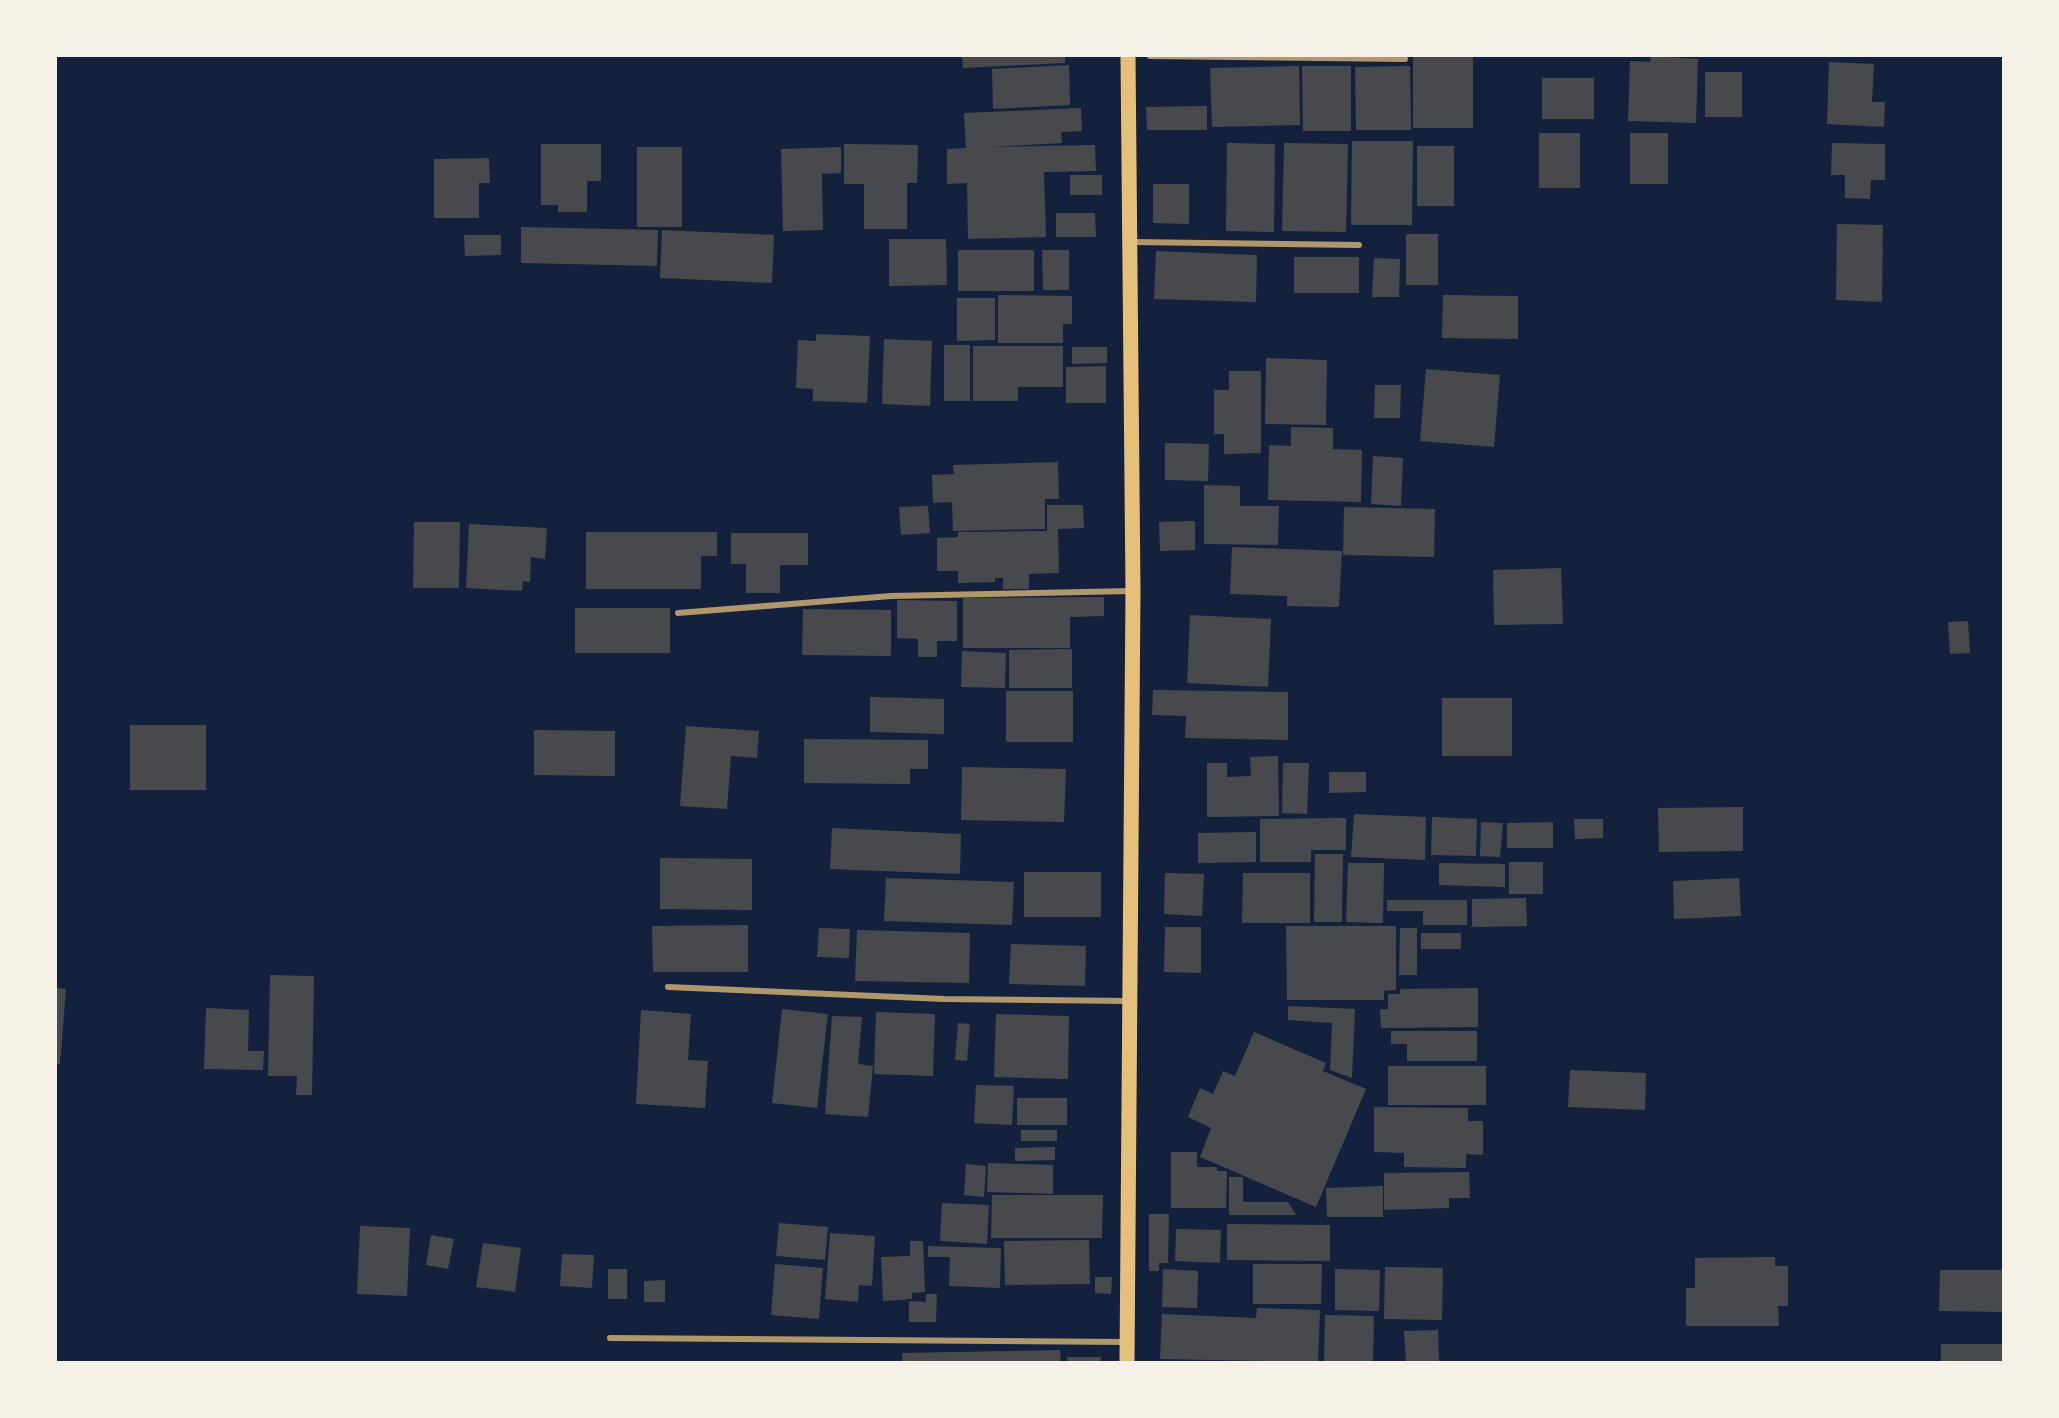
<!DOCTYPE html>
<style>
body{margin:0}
#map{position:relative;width:2059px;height:1418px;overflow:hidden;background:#14213d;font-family:Rubik,sans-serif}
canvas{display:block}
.frame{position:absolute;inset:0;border:57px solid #f6f1e7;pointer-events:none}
</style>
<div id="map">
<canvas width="2059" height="1418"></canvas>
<div class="frame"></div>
</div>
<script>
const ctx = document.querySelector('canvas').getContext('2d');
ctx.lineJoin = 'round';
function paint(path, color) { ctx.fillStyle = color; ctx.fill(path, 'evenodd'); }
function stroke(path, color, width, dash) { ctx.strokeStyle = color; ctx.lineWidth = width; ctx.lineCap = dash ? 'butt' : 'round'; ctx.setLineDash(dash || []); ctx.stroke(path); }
paint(new Path2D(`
 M 962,56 L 1065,56 L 1065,63 L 963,68 Z
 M 1413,56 L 1473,56 L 1473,128 L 1413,128 Z
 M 1651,56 L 1698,59 L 1696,123 L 1628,121 L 1630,61 L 1650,62 Z
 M 1829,62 L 1874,64 L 1872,102 L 1885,102 L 1884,127 L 1827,124 Z
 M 1069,65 L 1070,105 L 993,109 L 992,69 Z
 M 1299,66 L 1300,125 L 1212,127 L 1210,68 Z
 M 1302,66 L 1351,66 L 1351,131 L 1303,131 Z
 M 1410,66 L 1411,130 L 1356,130 L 1355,67 Z
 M 1705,72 L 1742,72 L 1742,117 L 1705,117 Z
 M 1542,78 L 1594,78 L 1594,119 L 1542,119 Z
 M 1207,106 L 1207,130 L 1147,130 L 1146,107 Z
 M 1081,108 L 1082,131 L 1061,132 L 1062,143 L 990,147 L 1095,145 L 1096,171 L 1044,172 L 1046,237 L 968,239 L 967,183 L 947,184 L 947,149 L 966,148 L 964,113 Z
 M 1539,133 L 1580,133 L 1580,188 L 1539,188 Z
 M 1630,133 L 1668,133 L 1668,184 L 1630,184 Z
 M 1352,141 L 1413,141 L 1412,225 L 1351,225 Z
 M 1227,143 L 1275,144 L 1274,232 L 1226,231 Z
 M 1284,143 L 1348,144 L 1346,232 L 1282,231 Z
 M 1832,143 L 1885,144 L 1885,180 L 1871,180 L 1870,199 L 1845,198 L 1845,175 L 1831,175 Z
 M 541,144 L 601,144 L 601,181 L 587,181 L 587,212 L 558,212 L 558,205 L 541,205 Z
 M 844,144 L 918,145 L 917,183 L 907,183 L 907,229 L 864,229 L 864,184 L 844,184 Z
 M 1417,146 L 1454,146 L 1454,206 L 1417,206 Z
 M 637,147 L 682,147 L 682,227 L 637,227 Z
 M 841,147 L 841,173 L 822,174 L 823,230 L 783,231 L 781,149 Z
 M 489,158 L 490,183 L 479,183 L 479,218 L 434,218 L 434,159 Z
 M 1070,175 L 1102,175 L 1102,195 L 1070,195 Z
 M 1153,184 L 1189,184 L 1189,224 L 1153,223 Z
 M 1056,213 L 1095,213 L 1096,237 L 1056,237 Z
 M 1837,224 L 1883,225 L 1882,302 L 1836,300 Z
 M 521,227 L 658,230 L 657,266 L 521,263 Z
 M 662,230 L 774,235 L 772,283 L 660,278 Z
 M 1406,234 L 1438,234 L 1438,285 L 1406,285 Z
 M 464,235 L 501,235 L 501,255 L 465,256 Z
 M 889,239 L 946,239 L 947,285 L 889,286 Z
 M 958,250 L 1034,250 L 1034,291 L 958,291 Z
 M 1042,250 L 1069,250 L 1069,290 L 1043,290 Z
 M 1156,251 L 1257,255 L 1256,302 L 1154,299 Z
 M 1294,257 L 1359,257 L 1359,293 L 1294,293 Z
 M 1374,258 L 1400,259 L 1399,297 L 1372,297 Z
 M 998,295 L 1072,296 L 1072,324 L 1063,324 L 1063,343 L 998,343 Z
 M 1443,295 L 1518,296 L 1518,339 L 1442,338 Z
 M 957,298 L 995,298 L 995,340 L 957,341 Z
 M 816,334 L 870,336 L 867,403 L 813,401 L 813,389 L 796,388 L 798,340 L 816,341 Z
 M 884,339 L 932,341 L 930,406 L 882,404 Z
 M 944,345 L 970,345 L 970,401 L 944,401 Z
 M 973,346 L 1063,346 L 1063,387 L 1018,387 L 1018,401 L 973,401 Z
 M 1072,347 L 1107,347 L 1107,363 L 1072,364 Z
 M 1266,358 L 1327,360 L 1326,425 L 1265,424 Z
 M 1106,366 L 1106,403 L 1066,403 L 1066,367 Z
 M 1426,369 L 1500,375 L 1494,447 L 1420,441 Z
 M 1229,371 L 1261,371 L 1261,453 L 1224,454 L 1224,434 L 1214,434 L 1214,390 L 1229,390 Z
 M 1375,385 L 1401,385 L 1400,418 L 1374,418 Z
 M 1291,427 L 1333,428 L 1333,449 L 1362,450 L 1361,502 L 1268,500 L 1269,445 L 1291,446 Z
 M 1165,443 L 1209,444 L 1208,481 L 1165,480 Z
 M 1373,456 L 1403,458 L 1401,506 L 1371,504 Z
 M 1058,462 L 1059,499 L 1045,499 L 1045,529 L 953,531 L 952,502 L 933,503 L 932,475 L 954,474 L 953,465 Z
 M 1204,485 L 1240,486 L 1240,506 L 1279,506 L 1278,545 L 1204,544 Z
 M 1047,505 L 1083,505 L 1084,528 L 1058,529 L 1059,573 L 1029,574 L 1029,589 L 1003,589 L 1003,578 L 995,578 L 995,582 L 958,583 L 958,571 L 937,571 L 937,538 L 958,537 L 958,532 L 1047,531 Z
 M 928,506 L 930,533 L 901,535 L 899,507 Z
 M 1344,507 L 1435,509 L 1434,557 L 1343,555 Z
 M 1195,521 L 1195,550 L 1160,551 L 1159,522 Z
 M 414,522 L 460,522 L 459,588 L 413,588 Z
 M 469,524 L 547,528 L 545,559 L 531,557 L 530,582 L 523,581 L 522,591 L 466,588 Z
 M 586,532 L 717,532 L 717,556 L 701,556 L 701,589 L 586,589 Z
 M 731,533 L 808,533 L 808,565 L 780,565 L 780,593 L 746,593 L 746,564 L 731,564 Z
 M 1232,547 L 1342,551 L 1339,607 L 1287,606 L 1287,596 L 1230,594 Z
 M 1561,568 L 1563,624 L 1494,625 L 1493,570 Z
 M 1104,597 L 1104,616 L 1070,617 L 1070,648 L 963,648 L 963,598 Z
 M 897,600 L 957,601 L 957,641 L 937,641 L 937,657 L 918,657 L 918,639 L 897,638 Z
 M 575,608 L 670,608 L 670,653 L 575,653 Z
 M 803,609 L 891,610 L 891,656 L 802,655 Z
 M 1190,615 L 1271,619 L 1268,687 L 1187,683 Z
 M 1968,621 L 1970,653 L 1950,654 L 1948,622 Z
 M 1072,649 L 1072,688 L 1009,688 L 1009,650 Z
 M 962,651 L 1006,653 L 1005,688 L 961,687 Z
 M 1153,690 L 1288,692 L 1288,740 L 1185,738 L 1186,716 L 1152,715 Z
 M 1006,691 L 1073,691 L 1073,742 L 1006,742 Z
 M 870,697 L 944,699 L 944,734 L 870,732 Z
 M 1442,698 L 1512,698 L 1512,756 L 1442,756 Z
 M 130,725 L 206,725 L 206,790 L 130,790 Z
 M 686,726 L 759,731 L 757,758 L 731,756 L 727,809 L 680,806 Z
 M 534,730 L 615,731 L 615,776 L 534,775 Z
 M 804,739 L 928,740 L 928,769 L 910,769 L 910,784 L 804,783 Z
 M 1278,756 L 1279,816 L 1207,817 L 1207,763 L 1227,763 L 1227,777 L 1251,776 L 1250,757 Z
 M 1283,763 L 1309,763 L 1307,814 L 1282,813 Z
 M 962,767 L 1066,769 L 1064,822 L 961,820 Z
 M 1329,772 L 1366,772 L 1366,792 L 1329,793 Z
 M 1743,807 L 1743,851 L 1659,852 L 1658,808 Z
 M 1354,814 L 1426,817 L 1425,860 L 1351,857 Z
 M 1432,817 L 1477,819 L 1476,856 L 1431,855 Z
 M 1346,818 L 1346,850 L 1311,850 L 1311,862 L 1260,862 L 1260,819 Z
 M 1574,819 L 1603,819 L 1603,838 L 1575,839 Z
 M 1481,822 L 1503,823 L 1500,857 L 1480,856 Z
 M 1553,822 L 1553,848 L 1507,848 L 1507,823 Z
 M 832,828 L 961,834 L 960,874 L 830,869 Z
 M 1256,832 L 1256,862 L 1198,863 L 1198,833 Z
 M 1315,854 L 1343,854 L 1342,922 L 1314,922 Z
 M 660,858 L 752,859 L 752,910 L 660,909 Z
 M 1509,862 L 1543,862 L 1543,894 L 1509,894 Z
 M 1348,863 L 1384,863 L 1383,923 L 1346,922 Z
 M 1439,863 L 1505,864 L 1505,887 L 1439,885 Z
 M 1024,872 L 1101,872 L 1101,917 L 1024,917 Z
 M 1165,873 L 1204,874 L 1202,916 L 1164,914 Z
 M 1243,873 L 1310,873 L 1310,923 L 1242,923 Z
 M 886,878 L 1014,882 L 1012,925 L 884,921 Z
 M 1739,878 L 1741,916 L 1674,919 L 1673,881 Z
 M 1526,898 L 1527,926 L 1472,927 L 1472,899 Z
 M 1387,900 L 1467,900 L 1467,925 L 1423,925 L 1423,911 L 1387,911 Z
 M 748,925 L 748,972 L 653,972 L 652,926 Z
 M 1286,926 L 1396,926 L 1396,990 L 1384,991 L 1384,1000 L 1287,1000 Z
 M 1165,927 L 1201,927 L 1201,973 L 1164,972 Z
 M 819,928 L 850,929 L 849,958 L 817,957 Z
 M 1400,928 L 1417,928 L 1417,975 L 1399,975 Z
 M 857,930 L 970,933 L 969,983 L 855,981 Z
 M 1421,933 L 1461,933 L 1461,949 L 1421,949 Z
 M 1011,944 L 1086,946 L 1085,986 L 1009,984 Z
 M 270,975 L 314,976 L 312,1095 L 296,1095 L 297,1076 L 268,1076 Z
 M 56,988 L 66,989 L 60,1064 L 56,1064 Z
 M 1478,988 L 1478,1027 L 1381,1028 L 1380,1009 L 1388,1009 L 1388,994 L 1400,994 L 1400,989 Z
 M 1288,1006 L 1355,1009 L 1352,1078 L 1330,1070 L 1332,1023 L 1288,1020 Z
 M 206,1008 L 249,1010 L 248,1051 L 264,1051 L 263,1070 L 204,1069 Z
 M 782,1009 L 828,1014 L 817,1108 L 772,1103 Z
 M 641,1010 L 691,1014 L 688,1060 L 708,1061 L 705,1108 L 636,1104 Z
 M 876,1012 L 935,1014 L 933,1076 L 874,1074 Z
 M 996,1014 L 1069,1016 L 1068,1079 L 994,1077 Z
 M 832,1016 L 862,1017 L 858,1064 L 873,1066 L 868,1117 L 825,1114 Z
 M 958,1023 L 970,1024 L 967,1061 L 955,1060 Z
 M 1391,1031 L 1477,1031 L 1477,1061 L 1407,1061 L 1407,1044 L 1391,1044 Z
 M 1254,1032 L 1326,1063 L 1323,1071 L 1366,1089 L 1316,1207 L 1200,1157 L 1211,1128 L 1188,1117 L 1200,1088 L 1213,1094 L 1223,1071 L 1235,1076 Z
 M 1388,1066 L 1486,1066 L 1486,1105 L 1388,1105 Z
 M 1570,1070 L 1646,1073 L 1645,1110 L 1568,1107 Z
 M 976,1085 L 1014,1086 L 1012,1125 L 974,1123 Z
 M 1017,1098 L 1067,1098 L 1067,1125 L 1017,1125 Z
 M 1374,1107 L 1468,1108 L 1468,1121 L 1483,1121 L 1483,1155 L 1466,1154 L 1466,1168 L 1404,1167 L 1404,1153 L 1374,1152 Z
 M 1021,1130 L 1057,1130 L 1057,1141 L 1021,1141 Z
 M 1055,1147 L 1055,1160 L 1015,1161 L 1015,1148 Z
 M 1171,1152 L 1197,1152 L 1197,1167 L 1217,1167 L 1217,1171 L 1227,1171 L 1226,1208 L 1171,1208 Z
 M 988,1163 L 1053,1165 L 1053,1194 L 987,1192 Z
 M 966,1164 L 986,1166 L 984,1197 L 964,1195 Z
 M 1469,1172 L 1470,1198 L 1449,1198 L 1449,1208 L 1384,1210 L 1384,1173 Z
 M 1229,1177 L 1243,1177 L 1243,1202 L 1288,1202 L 1296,1215 L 1229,1215 Z
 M 1383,1186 L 1383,1217 L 1327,1217 L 1326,1188 Z
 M 992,1195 L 1103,1195 L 1102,1238 L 991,1238 Z
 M 942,1203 L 989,1205 L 987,1244 L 940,1241 Z
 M 1149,1214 L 1169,1214 L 1168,1263 L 1159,1263 L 1159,1271 L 1149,1271 Z
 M 779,1223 L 828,1227 L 825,1260 L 776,1256 Z
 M 1227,1224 L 1330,1225 L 1330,1261 L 1227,1260 Z
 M 360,1226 L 410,1228 L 407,1296 L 357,1294 Z
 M 1176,1229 L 1221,1230 L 1220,1263 L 1175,1261 Z
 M 830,1233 L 875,1236 L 872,1286 L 859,1285 L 858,1302 L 825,1299 Z
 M 431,1235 L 454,1239 L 448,1269 L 426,1265 Z
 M 1089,1240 L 1090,1284 L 1005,1285 L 1004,1241 Z
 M 910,1241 L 923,1241 L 925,1292 L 912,1293 L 912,1299 L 883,1301 L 881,1257 L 910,1256 Z
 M 483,1243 L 521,1248 L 515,1292 L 476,1287 Z
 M 928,1246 L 1001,1248 L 1000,1288 L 949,1286 L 950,1257 L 928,1257 Z
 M 562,1254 L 594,1255 L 592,1288 L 560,1286 Z
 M 1775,1257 L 1775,1266 L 1788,1266 L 1788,1306 L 1778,1306 L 1779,1326 L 1686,1326 L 1686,1288 L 1695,1288 L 1695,1258 Z
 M 775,1264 L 823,1268 L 819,1319 L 771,1315 Z
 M 1253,1264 L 1322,1264 L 1321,1304 L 1253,1304 Z
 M 1385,1267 L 1443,1268 L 1442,1320 L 1384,1319 Z
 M 608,1269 L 627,1269 L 627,1299 L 608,1299 Z
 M 1163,1269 L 1198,1271 L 1197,1308 L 1162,1307 Z
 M 1335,1269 L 1380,1270 L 1379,1311 L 1335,1310 Z
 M 1940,1270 L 2004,1270 L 2004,1312 L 1939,1311 Z
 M 1095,1277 L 1112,1277 L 1111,1294 L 1095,1293 Z
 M 665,1280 L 665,1302 L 644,1302 L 644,1281 Z
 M 926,1294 L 937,1294 L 936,1322 L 909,1322 L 909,1301 L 926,1302 Z
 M 1257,1308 L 1320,1310 L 1318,1362 L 1160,1359 L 1162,1314 L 1256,1318 Z
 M 1325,1315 L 1374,1316 L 1373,1362 L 1324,1362 Z
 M 1438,1330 L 1439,1362 L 1406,1362 L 1404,1331 Z
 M 1941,1344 L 2004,1344 L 2004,1362 L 1941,1362 Z
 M 1060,1350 L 1061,1362 L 902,1362 L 902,1353 Z
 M 1067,1357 L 1101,1357 L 1101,1362 L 1067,1362 Z`), '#48494c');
stroke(new Path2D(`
 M 1150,56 L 1405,59
 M 1131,242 L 1359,245
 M 678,613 L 891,596 L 1132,591
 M 668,987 L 944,999 L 1130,1001
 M 610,1338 L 1127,1342`), '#b1986c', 6);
stroke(new Path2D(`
 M 1127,1362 L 1133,591 L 1128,56`), '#e5c07b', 15);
</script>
